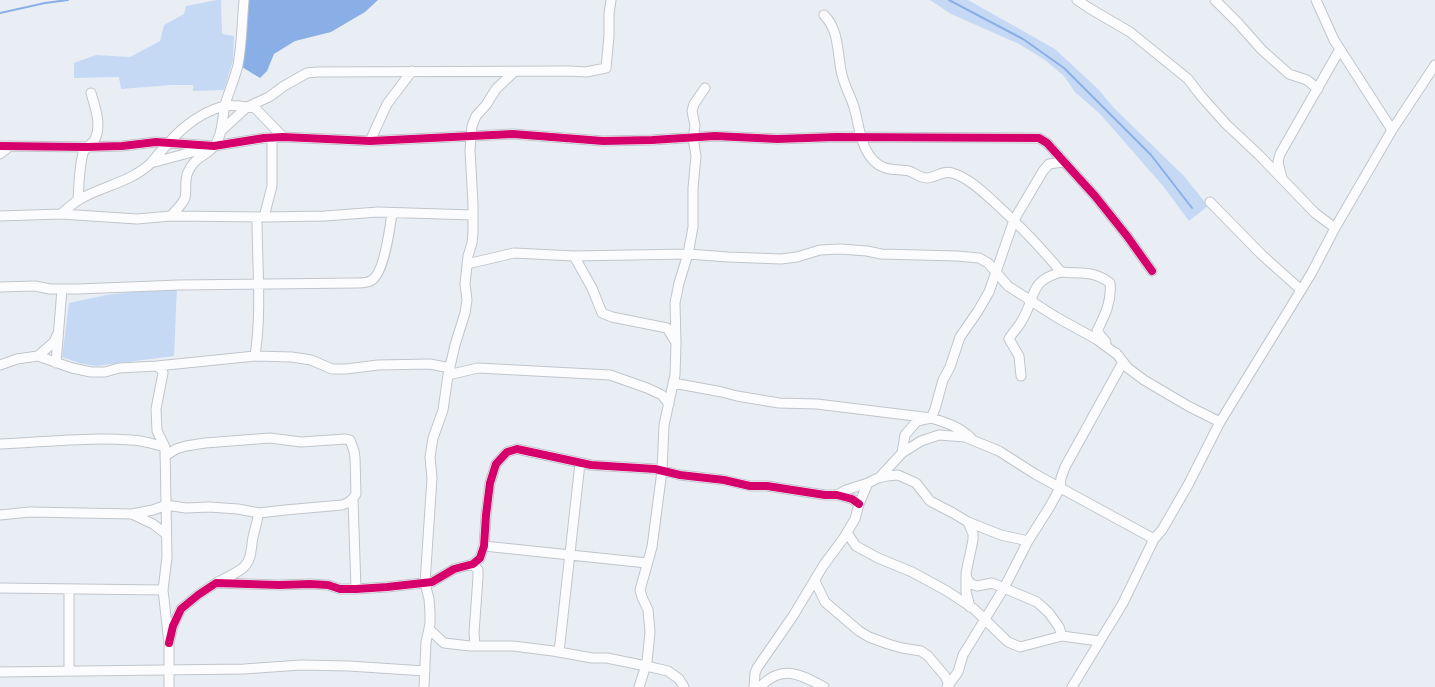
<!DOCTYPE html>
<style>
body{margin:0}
canvas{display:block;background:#e9eef5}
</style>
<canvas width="1435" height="687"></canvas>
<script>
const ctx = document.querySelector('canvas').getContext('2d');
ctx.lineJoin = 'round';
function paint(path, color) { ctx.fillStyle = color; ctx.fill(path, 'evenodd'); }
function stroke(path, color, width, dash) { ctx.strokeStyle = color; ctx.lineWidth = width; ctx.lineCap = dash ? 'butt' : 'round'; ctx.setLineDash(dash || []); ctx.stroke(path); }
paint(new Path2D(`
 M 217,0 L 221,0 L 222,34 L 234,36 L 233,60 L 224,90 L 193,91 L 193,85 L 172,85 L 121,89 L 119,77 L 74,78 L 74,63 L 96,55 L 130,57 L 160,41 L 164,25 L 184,14 L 186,6 Z
 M 930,0 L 968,0 L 1055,49 L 1098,89 L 1115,109 L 1184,176 L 1208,206 L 1189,221 L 1163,186 L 1115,131 L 1099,113 L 1075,92 L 1064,76 L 1045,60 L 1019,44 L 951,14 Z
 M 177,287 L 174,356 L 96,366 L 79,363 L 62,357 L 69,303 L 106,295 Z`), '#c6d9f4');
paint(new Path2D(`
 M 248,0 L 378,0 L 365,12 L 331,32 L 295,41 L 274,54 L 267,71 L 260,78 L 242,67 L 245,47 Z`), '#8aafe6');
stroke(new Path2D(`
 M 949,0 L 1023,39 L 1064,68 L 1151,155 L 1192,208
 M 0,13 L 45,3 L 68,0`), '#8aafe6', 2);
const minor = new Path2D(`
 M 1077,0 L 1089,8 L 1130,32 L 1188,79 L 1201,96 L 1226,124 L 1259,155 L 1315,213 L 1335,228
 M 1215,0 L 1238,23 L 1262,50 L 1289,74 L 1307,80 L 1318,89
 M 1316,0 L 1334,40 L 1392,130
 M 824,15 C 840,31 837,55 842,75 C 845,87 851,97 854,107 C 859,124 860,147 874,161 C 876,163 880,166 883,167 C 891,171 901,169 909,171 C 915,173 920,178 927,178 C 935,178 943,170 952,173 C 967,177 982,191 993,201 C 1017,223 1040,246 1061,272 C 1081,274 1093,270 1110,283 C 1112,301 1105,315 1097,331 L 1106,342
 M 221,131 L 247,107 L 269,97 L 284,86 L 307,73 L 317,72 L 570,71 L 586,72 L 606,68 L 609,36 L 609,14 L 611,0
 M 370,141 L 387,104 L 412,71
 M 0,146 L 86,147 L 122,146 L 156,142 L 214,146 L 264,138 L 283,137 L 370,141 L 513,134 L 603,141 L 652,140 L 715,136 L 777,139 L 836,137 L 1039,138 L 1047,143 L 1095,196 L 1127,236 L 1152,271
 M 0,154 L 10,146
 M 151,163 C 171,139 192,114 224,106 C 234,104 245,107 255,108 L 283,137
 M 1282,178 L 1278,162 L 1280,154 L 1340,49
 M 78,200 C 79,185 79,168 83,153 C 86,146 92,145 95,139 C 102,125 95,107 91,93
 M 1210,202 L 1262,255 L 1301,290
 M 61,214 C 67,209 73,203 80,199 C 103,186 131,182 151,163 L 207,148
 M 0,216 L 61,214 L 137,219 L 171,216 L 264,217 L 325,216 L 378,212 L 473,215
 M 171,216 C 175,211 182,205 185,198 C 187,190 184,181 188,172 C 195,156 207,156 215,145 C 223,134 222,118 225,105 C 229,91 235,78 238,65 C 242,44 242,22 244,0
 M 264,217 L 272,186 L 272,138
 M 574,256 L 592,288 L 602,313 L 612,317 L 667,328 L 675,341
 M 467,264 L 514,253 L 574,256 L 688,254 L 728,257 L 781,259 L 797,257 L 820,250 L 840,249 L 867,251 L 881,254 L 957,256 L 979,258 L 988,263 L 1008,286 L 1056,317 L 1096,339 L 1119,356
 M 0,287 L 35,286 L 50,289 L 78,289 L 179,285 L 357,283 C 362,283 368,283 372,280 C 384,273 390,228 392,213
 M 1116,353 L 1128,368 L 1144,380 L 1188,406 L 1220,422
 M 38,356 L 54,342 L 57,335
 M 255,356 C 262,310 257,264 257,217
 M 56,363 L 62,289
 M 0,365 L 17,359 L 38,356 L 72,368 L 91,372 L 105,372 L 119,368 L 157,366 L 255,356 L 292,357 L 311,360 L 332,369 L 346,369 L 378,365 L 430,364 L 450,368
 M 157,366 L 162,370 L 163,373 L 156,409 L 157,431 L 165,447 L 167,557 L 163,590 L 169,643 L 169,687
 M 448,375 L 478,368 L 610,375 L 647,388 L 662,395 L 669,404
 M 1021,376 L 1019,356 L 1009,339 C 1012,333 1018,328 1021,322 C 1037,297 1027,282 1061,272
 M 673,383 L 722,392 L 737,396 L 779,403 L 817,404 L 931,418 C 945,422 960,427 971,438
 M 0,444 C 43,442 87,437 131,440 C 142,440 153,444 165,447
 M 902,453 L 905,435 L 917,421 L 931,418 L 935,409 L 943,380 L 950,367 L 960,337 L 978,311 L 989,292 L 1014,220 L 1043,171 L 1049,164 L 1063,162
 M 879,478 L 902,453 L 921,441 L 939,435 L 965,437 L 999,451 L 1035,474 L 1154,539
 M 837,495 L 846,490 L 868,483 L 878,478 L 887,476 L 898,475 L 916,483 L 930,501 L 953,513 L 968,522 L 973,534 L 973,540 L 966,573 L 967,579 L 971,584 L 977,586 L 992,583 L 1037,602 L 1049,613 L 1059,627 L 1062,636
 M 353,500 L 356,589
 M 132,514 L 153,524 L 166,534
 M 0,515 L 30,512 L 132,514 L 153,510 L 166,505 L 186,508 L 209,507 L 238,509 L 259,513 L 285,510 L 342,505 C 350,503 352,500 356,494 L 355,458 L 354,451 L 350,440 L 346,439 L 301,442 L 270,438 L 205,443 L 186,446 L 176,449 L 165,456
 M 968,522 L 1001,535 L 1028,541
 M 847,533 L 856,546 L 878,558 L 912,572 L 947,591 L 974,609 L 1008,642 L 1020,647 L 1062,636 L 1099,641
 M 484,546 L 647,563
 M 473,564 L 478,570 L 478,577 L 474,633 L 475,645
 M 966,575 L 966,592 L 970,607
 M 815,581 L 825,602 L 859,631 L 869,637 L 888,644 L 902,648 L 921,651 L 928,656 L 945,676 L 949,685
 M 216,583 C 225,578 236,574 244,567 C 252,559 251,547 253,537 C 255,529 257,521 259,513
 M 0,588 L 163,590
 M 429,629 L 444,643 L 470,646 L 513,646 L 553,651 L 592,658 L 607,658 L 646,666 L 668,671 L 679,679 L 684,687
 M 169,643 L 173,626 L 181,609 L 198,595 L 216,583 L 279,585 L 310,584 L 328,585 L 340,589 L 356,589 L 387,587 L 432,582 L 454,569 L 473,564 L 480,558 L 484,546 L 486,515 L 490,483 L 496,464 L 507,452 L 517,449 L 591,465 L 655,469 L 680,475 L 724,480 L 750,486 L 767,486 L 825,495 L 837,495 L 852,499 L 859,504
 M 559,652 L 580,463
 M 69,671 L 69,589
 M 0,672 L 244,669 L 301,665 L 349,666 L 425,671
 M 424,687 L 426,642 L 430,624 L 430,612 L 429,599 L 425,583 L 432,478 L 430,457 L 433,438 L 443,410 L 448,375 L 455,345 L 465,313 L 467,300 L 465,284 L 468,256 L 472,243 L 473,232 L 473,204 L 470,150 L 472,126 L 476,116 L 486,105 L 496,89 L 514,72
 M 639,687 L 647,662 L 650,632 L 648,610 L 642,597 L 640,590 L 652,547 L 662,471 L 664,425 L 675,375 L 676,343 L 675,303 L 679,283 L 688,254 L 693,227 L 693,188 L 696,156 L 693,138 L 695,126 L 692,111 L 694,104 L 705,88
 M 754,687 L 755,673 L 757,668 L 793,616 L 823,566 L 843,539 L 855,519 L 859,504 L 868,483
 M 760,687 C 782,664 800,674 824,687
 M 947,687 L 958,672 L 963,655 L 1004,588 L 1028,541 L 1049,508 L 1060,488 L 1061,478 L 1065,467 L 1123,362
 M 1072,687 L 1123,603 L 1154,539 L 1162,530 L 1188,485 L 1220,422 L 1311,274 L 1335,228 L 1392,130 L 1435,65`);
stroke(minor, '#c0c5cb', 11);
stroke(minor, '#fcfcfe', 9);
stroke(new Path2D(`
 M 0,146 L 86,147 L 122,146 L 156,142 L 214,146 L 264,138 L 283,137 L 370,141 L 513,134 L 603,141 L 652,140 L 715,136 L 777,139 L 836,137 L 1039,138 L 1047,143 L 1095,196 L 1127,236 L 1152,271
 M 169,643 L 173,626 L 181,609 L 198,595 L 216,583 L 279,585 L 310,584 L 328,585 L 340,589 L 356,589 L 387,587 L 432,582 L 454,569 L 473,564 L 480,558 L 484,546 L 486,515 L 490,483 L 496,464 L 507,452 L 517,449 L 591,465 L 655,469 L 680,475 L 724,480 L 750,486 L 767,486 L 825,495 L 837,495 L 852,499 L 859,504`), '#d6006c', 8);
</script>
